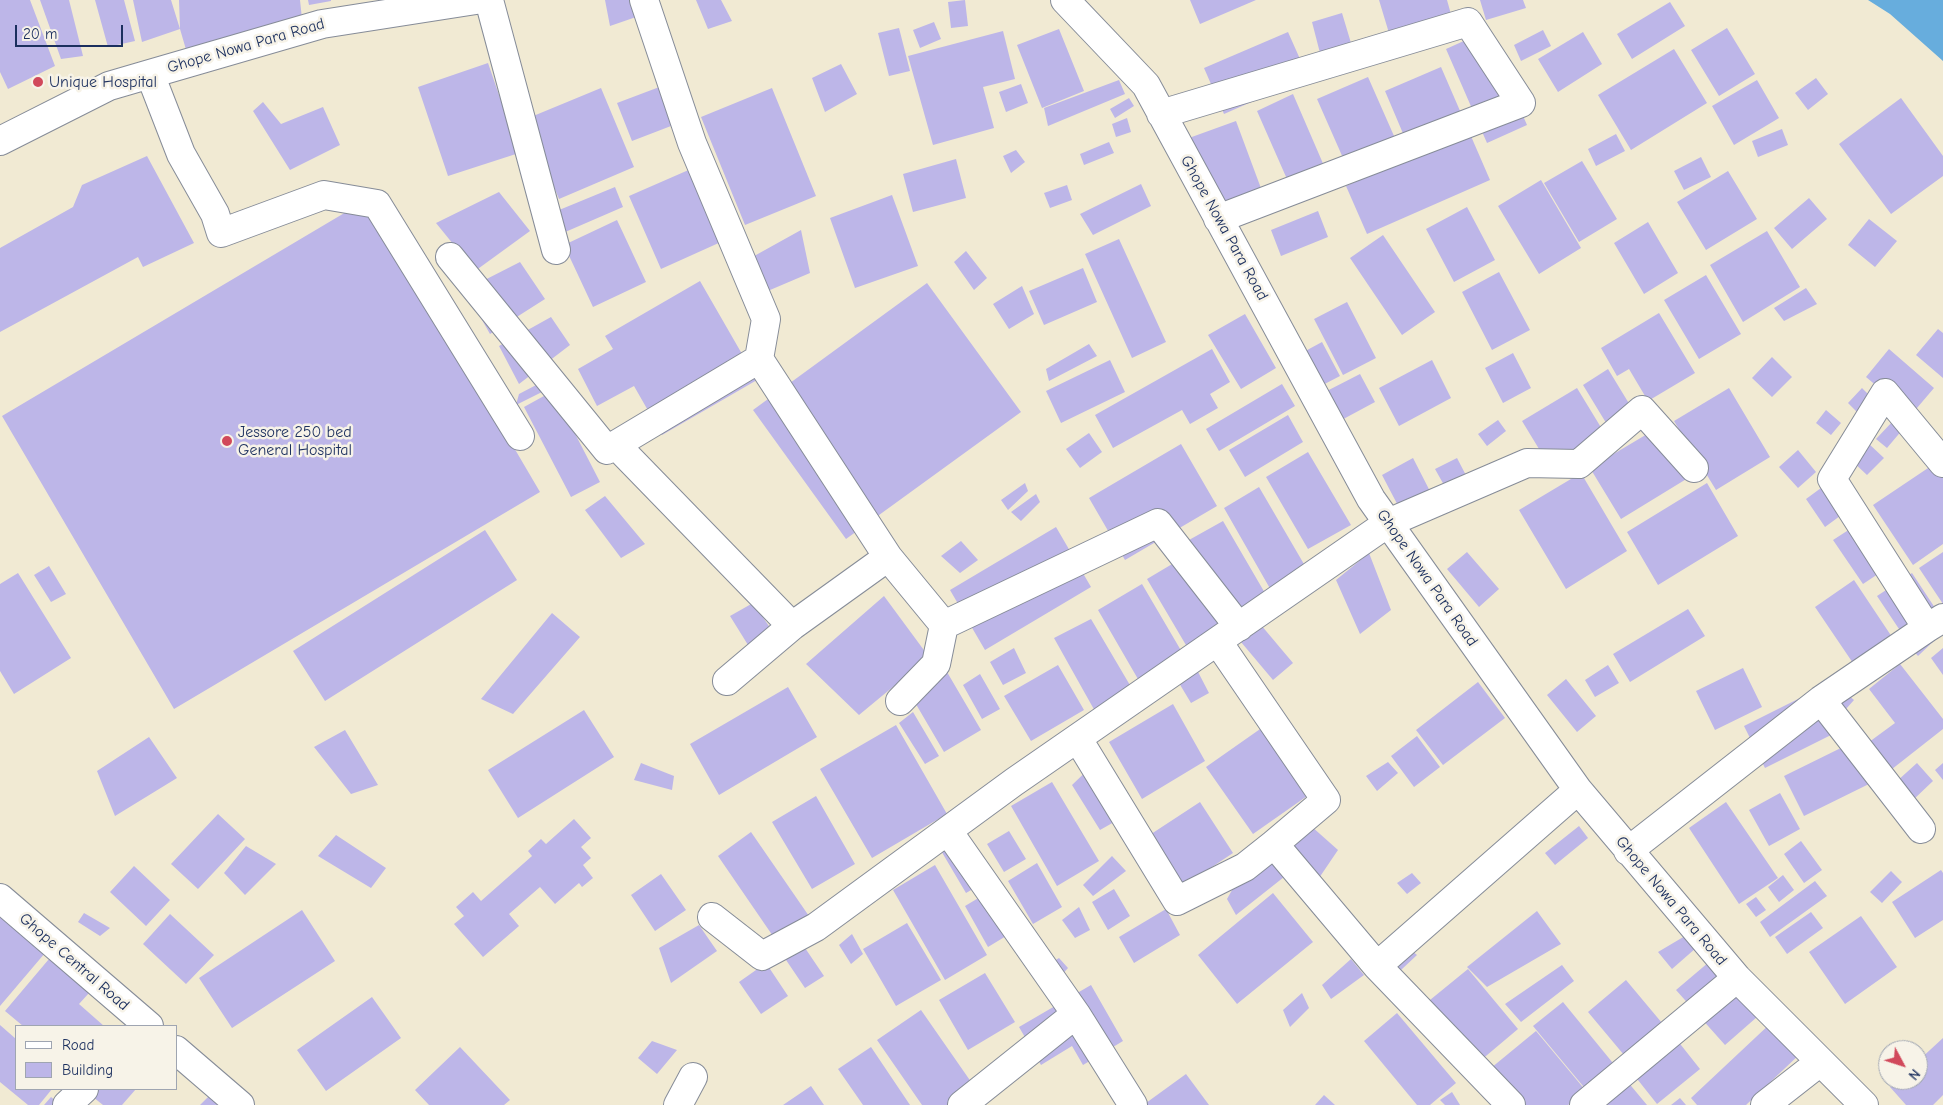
<!DOCTYPE html>
<style>
body{margin:0}
#map{position:relative;width:1943px;height:1105px;overflow:hidden;background:#f1ead3;font-family:"Comic Neue",sans-serif}
canvas{display:block}
.legend{position:absolute;left:15px;top:1025px;width:162px;height:65px;box-sizing:border-box;background:#f7f3e8;border:1px solid #9fa5b1;margin:0;padding:6px 9px;list-style:none;font-size:15px;color:#1b2f5e}
.legend li{display:flex;align-items:center;gap:10px;height:25px}
.legend b{width:25px;border:1px solid #9fa5b1}
.north{position:absolute;left:1878px;top:1040px;width:50px;height:50px;box-sizing:border-box;background:#f7f3e8;border:1px solid #9fa5b1;border-radius:50%;rotate:130deg;font-size:14px;font-weight:700;line-height:20px;text-align:center;color:#1b2f5e}
.north::after{content:'';display:block;margin:auto;width:18px;height:22px;background:#d1495b;clip-path:polygon(50% 0,100% 100%,50% 72%,0 100%)}
.scale{position:absolute;left:15px;top:25px;width:108px;height:22px;box-sizing:border-box;border:2px solid #1b2f5e;border-top:0;padding-left:6px;font-size:15px;line-height:18px;white-space:nowrap;color:#1b2f5e;-webkit-text-stroke:4px #f7f3e8;paint-order:stroke}
</style>
<div id="map">
<canvas width="1943" height="1105"></canvas>
<ul class="legend">
<li><b style="height:6px;background:#fff"></b>Road</li>
<li><b style="height:14px;background:#bdb6e8"></b>Building</li>
</ul>
<div class="north">N</div>
<div class="scale">20 m</div>
</div>
<script>
const ctx = document.querySelector('canvas').getContext('2d');
ctx.lineJoin = 'round';
function paint(path, color) { ctx.fillStyle = color; ctx.fill(path, 'evenodd'); }
function stroke(path, color, width, dash) { ctx.strokeStyle = color; ctx.lineWidth = width; ctx.lineCap = dash ? 'butt' : 'round'; ctx.setLineDash(dash || []); ctx.stroke(path); }
function write(font, color, halo, rows, align = 'center') {
  ctx.font = font + ' "Comic Neue",sans-serif'; ctx.lineWidth = 5; ctx.setLineDash([]); ctx.textBaseline = 'middle'; ctx.strokeStyle = halo; ctx.fillStyle = color; for (const [text, x, y, turn = 0] of rows) {
    ctx.save(); ctx.translate(x, y); ctx.rotate((+turn || 0) * Math.PI / 180); ctx.textAlign = isNaN(turn) ? turn : align; if (halo) ctx.strokeText(text, 0, 0); ctx.fillText(text, 0, 0); ctx.restore();
  }
}
paint(new Path2D(`
 M 1868,0 L 1943,0 L 1943,61 L 1890,14 Z`), '#67addd');
paint(new Path2D(`
 M 0,0 L 30,0 L 55,66 L 8,89 L 0,72 Z
 M 40,0 L 69,0 L 83,56 L 61,59 Z
 M 95,0 L 124,0 L 135,41 L 108,47 Z
 M 133,0 L 171,0 L 180,29 L 142,42 Z
 M 179,0 L 300,0 L 302,19 L 187,53 L 180,29 Z
 M 308,0 L 331,0 L 331,1 L 309,5 Z
 M 605,0 L 633,0 L 639,16 L 610,26 Z
 M 696,0 L 721,0 L 732,21 L 708,29 Z
 M 965,0 L 968,26 L 951,28 L 948,2 Z
 M 1190,0 L 1256,0 L 1200,24 Z
 M 1379,0 L 1447,0 L 1454,25 L 1392,43 Z
 M 1480,0 L 1523,0 L 1526,8 L 1486,20 Z
 M 1670,2 L 1685,26 L 1632,59 L 1617,34 Z
 M 1342,13 L 1351,43 L 1320,53 L 1312,22 Z
 M 934,22 L 941,39 L 920,48 L 913,30 Z
 M 899,28 L 910,71 L 889,76 L 878,33 Z
 M 1727,28 L 1755,74 L 1719,96 L 1691,50 Z
 M 1059,29 L 1084,91 L 1042,108 L 1017,45 Z
 M 1543,30 L 1551,46 L 1521,61 L 1514,45 Z
 M 1003,31 L 1015,79 L 983,87 L 994,128 L 933,145 L 908,56 Z
 M 1486,31 L 1527,125 L 1487,143 L 1446,49 Z
 M 1288,32 L 1308,77 L 1224,114 L 1204,68 Z
 M 1583,32 L 1602,64 L 1558,92 L 1538,59 Z
 M 1674,49 L 1707,103 L 1631,150 L 1598,95 Z
 M 488,63 L 519,153 L 448,176 L 418,87 Z
 M 841,64 L 857,94 L 825,112 L 812,78 Z
 M 1441,67 L 1490,180 L 1367,234 L 1346,186 L 1413,157 L 1385,91 Z
 M 1368,77 L 1398,145 L 1347,167 L 1317,99 Z
 M 1816,78 L 1828,94 L 1808,110 L 1795,93 Z
 M 1119,80 L 1125,94 L 1048,126 L 1044,108 Z
 M 1757,80 L 1779,118 L 1734,145 L 1712,106 Z
 M 670,83 L 684,121 L 632,141 L 617,103 Z
 M 1021,84 L 1028,103 L 1006,112 L 999,92 Z
 M 601,88 L 634,167 L 559,199 L 526,119 Z
 M 772,88 L 816,196 L 745,225 L 701,117 Z
 M 1293,94 L 1334,189 L 1298,204 L 1257,111 Z
 M 1129,98 L 1134,106 L 1115,118 L 1110,109 Z
 M 1901,98 L 1943,156 L 1943,176 L 1891,214 L 1839,144 Z
 M 263,102 L 281,124 L 323,107 L 340,145 L 290,170 L 253,111 Z
 M 1127,118 L 1131,132 L 1116,137 L 1112,124 Z
 M 1236,121 L 1262,191 L 1219,208 L 1189,138 Z
 M 1782,129 L 1788,145 L 1758,157 L 1752,141 Z
 M 1616,134 L 1625,151 L 1596,166 L 1588,149 Z
 M 1109,142 L 1114,153 L 1084,165 L 1080,154 Z
 M 1016,150 L 1025,162 L 1011,173 L 1003,156 Z
 M 147,156 L 194,243 L 143,267 L 138,257 L 0,332 L 0,248 L 73,207 L 82,185 Z
 M 1701,157 L 1711,177 L 1684,190 L 1674,171 Z
 M 956,159 L 966,198 L 913,212 L 903,174 Z
 M 1582,161 L 1617,219 L 1579,242 L 1544,183 Z
 M 700,165 L 732,237 L 661,269 L 629,196 Z
 M 1728,171 L 1757,219 L 1706,250 L 1677,202 Z
 M 1541,180 L 1581,248 L 1539,274 L 1498,206 Z
 M 1141,184 L 1151,206 L 1093,235 L 1080,214 Z
 M 1067,185 L 1072,200 L 1050,208 L 1044,193 Z
 M 615,187 L 623,207 L 556,236 L 547,215 Z
 M 499,192 L 530,231 L 475,271 L 436,223 Z
 M 892,195 L 918,266 L 855,288 L 830,218 Z
 M 1809,198 L 1827,219 L 1792,249 L 1774,228 Z
 M 368,199 L 540,492 L 174,709 L 2,416 Z
 M 1467,207 L 1495,260 L 1454,282 L 1426,229 Z
 M 1318,211 L 1328,237 L 1281,256 L 1271,230 Z
 M 1869,219 L 1897,241 L 1875,267 L 1848,245 Z
 M 617,220 L 646,282 L 593,307 L 564,245 Z
 M 1648,222 L 1678,273 L 1644,294 L 1614,243 Z
 M 801,230 L 810,273 L 763,293 L 747,260 Z
 M 1767,231 L 1800,287 L 1743,322 L 1710,265 Z
 M 1383,235 L 1435,312 L 1402,335 L 1350,258 Z
 M 1119,239 L 1166,342 L 1132,358 L 1085,254 Z
 M 966,251 L 987,278 L 974,290 L 954,262 Z
 M 520,262 L 545,299 L 490,334 L 465,290 Z
 M 1083,268 L 1097,302 L 1044,325 L 1029,291 Z
 M 1499,272 L 1530,330 L 1492,350 L 1462,292 Z
 M 1706,275 L 1741,334 L 1699,359 L 1664,300 Z
 M 700,281 L 757,380 L 662,435 L 634,386 L 597,406 L 578,369 L 613,349 L 605,336 Z
 M 927,283 L 1021,412 L 846,539 L 753,410 Z
 M 1022,286 L 1034,314 L 1009,329 L 993,304 Z
 M 1806,288 L 1817,304 L 1784,321 L 1774,308 Z
 M 1347,302 L 1376,358 L 1343,375 L 1314,319 Z
 M 1659,313 L 1695,373 L 1648,401 L 1629,369 L 1617,376 L 1601,348 Z
 M 1245,314 L 1276,368 L 1241,389 L 1208,335 Z
 M 551,317 L 570,345 L 519,384 L 499,346 Z
 M 1938,329 L 1943,333 L 1943,378 L 1916,355 Z
 M 1322,342 L 1340,376 L 1315,389 L 1298,355 Z
 M 1089,344 L 1097,356 L 1049,381 L 1046,369 Z
 M 1212,349 L 1230,382 L 1210,394 L 1218,408 L 1190,424 L 1182,410 L 1113,448 L 1095,415 Z
 M 1889,349 L 1934,388 L 1911,415 L 1866,377 Z
 M 1513,353 L 1531,388 L 1503,403 L 1485,368 Z
 M 1772,357 L 1792,377 L 1772,397 L 1752,378 Z
 M 1110,360 L 1125,392 L 1061,423 L 1046,391 Z
 M 1432,360 L 1451,398 L 1399,426 L 1379,388 Z
 M 1608,369 L 1636,415 L 1611,431 L 1583,385 Z
 M 1360,374 L 1375,402 L 1336,423 L 1321,394 Z
 M 540,383 L 548,389 L 516,405 L 519,394 Z
 M 1282,384 L 1295,406 L 1219,451 L 1206,429 Z
 M 1577,388 L 1605,434 L 1550,467 L 1522,421 Z
 M 1729,388 L 1770,457 L 1716,490 L 1674,421 Z
 M 1862,388 L 1872,398 L 1858,413 L 1848,403 Z
 M 553,391 L 600,482 L 571,497 L 524,407 Z
 M 1826,410 L 1841,423 L 1831,435 L 1816,423 Z
 M 1288,415 L 1303,442 L 1245,477 L 1229,450 Z
 M 1498,420 L 1506,431 L 1487,446 L 1478,434 Z
 M 1893,421 L 1903,429 L 1887,448 L 1876,439 Z
 M 1659,427 L 1688,478 L 1621,519 L 1590,468 Z
 M 1089,433 L 1102,452 L 1080,468 L 1066,449 Z
 M 1868,443 L 1884,458 L 1867,475 L 1851,460 Z
 M 1181,444 L 1217,506 L 1125,560 L 1089,498 Z
 M 1798,450 L 1816,472 L 1798,488 L 1779,467 Z
 M 1308,452 L 1351,525 L 1308,549 L 1266,477 Z
 M 1413,458 L 1435,501 L 1404,517 L 1382,475 Z
 M 1457,458 L 1470,483 L 1449,494 L 1435,469 Z
 M 1940,460 L 1943,465 L 1943,544 L 1913,565 L 1873,505 Z
 M 1581,473 L 1627,551 L 1566,589 L 1519,510 Z
 M 1025,483 L 1028,491 L 1008,510 L 1001,500 Z
 M 1707,483 L 1738,536 L 1658,585 L 1627,532 Z
 M 1259,487 L 1308,571 L 1272,592 L 1224,508 Z
 M 1821,488 L 1840,516 L 1825,527 L 1806,499 Z
 M 1036,494 L 1040,502 L 1021,521 L 1011,512 Z
 M 605,496 L 645,544 L 621,558 L 585,510 Z
 M 1223,521 L 1269,600 L 1236,619 L 1189,540 Z
 M 1861,522 L 1890,566 L 1863,584 L 1833,540 Z
 M 1056,527 L 1091,587 L 985,650 L 950,590 Z
 M 485,530 L 517,580 L 325,701 L 293,651 Z
 M 961,541 L 978,560 L 960,573 L 941,556 Z
 M 1467,552 L 1499,589 L 1479,607 L 1447,569 Z
 M 1943,552 L 1943,604 L 1919,568 Z
 M 1369,553 L 1391,610 L 1360,634 L 1336,580 Z
 M 1189,554 L 1235,632 L 1193,657 L 1147,579 Z
 M 49,566 L 66,594 L 51,602 L 34,575 Z
 M 18,573 L 71,658 L 14,694 L 0,671 L 0,584 Z
 M 1912,573 L 1939,614 L 1905,638 L 1877,596 Z
 M 1854,580 L 1896,643 L 1857,669 L 1815,607 Z
 M 1142,584 L 1186,659 L 1142,686 L 1098,610 Z
 M 884,596 L 929,657 L 859,715 L 806,664 Z
 M 753,603 L 771,629 L 748,645 L 730,616 Z
 M 1688,609 L 1705,636 L 1630,682 L 1613,654 Z
 M 552,613 L 580,637 L 513,714 L 481,699 Z
 M 1091,619 L 1134,692 L 1096,713 L 1054,638 Z
 M 1261,625 L 1293,663 L 1273,680 L 1241,642 Z
 M 1927,628 L 1936,639 L 1918,656 L 1908,644 Z
 M 1014,648 L 1026,673 L 1003,685 L 990,662 Z
 M 1943,648 L 1943,675 L 1931,658 Z
 M 1900,664 L 1943,719 L 1943,729 L 1887,773 L 1865,745 L 1895,723 L 1869,689 Z
 M 1058,665 L 1084,710 L 1031,741 L 1004,696 Z
 M 1608,665 L 1619,683 L 1595,697 L 1585,680 Z
 M 1743,668 L 1762,707 L 1715,730 L 1696,691 Z
 M 1197,670 L 1209,693 L 1191,703 L 1179,683 Z
 M 947,672 L 981,730 L 944,752 L 910,694 Z
 M 980,674 L 1000,709 L 982,719 L 963,685 Z
 M 1566,679 L 1596,716 L 1577,732 L 1547,695 Z
 M 1478,682 L 1505,718 L 1443,765 L 1416,730 Z
 M 788,687 L 817,737 L 719,795 L 690,744 Z
 M 1840,688 L 1854,700 L 1846,709 L 1832,697 Z
 M 1814,691 L 1835,733 L 1765,768 L 1744,726 Z
 M 1173,704 L 1205,761 L 1142,799 L 1109,742 Z
 M 584,710 L 614,757 L 518,818 L 488,770 Z
 M 913,712 L 939,756 L 925,764 L 899,723 Z
 M 896,725 L 947,814 L 872,858 L 820,769 Z
 M 1263,727 L 1310,794 L 1253,834 L 1206,767 Z
 M 345,730 L 378,785 L 351,794 L 314,747 Z
 M 1417,736 L 1440,767 L 1414,787 L 1391,756 Z
 M 149,737 L 177,778 L 115,816 L 97,771 Z
 M 1851,743 L 1871,783 L 1804,816 L 1784,776 Z
 M 1096,762 L 1130,813 L 1100,830 L 1072,785 Z
 M 1388,762 L 1398,773 L 1377,791 L 1366,776 Z
 M 641,763 L 674,776 L 672,790 L 634,780 Z
 M 1917,763 L 1933,781 L 1913,800 L 1896,782 Z
 M 1943,763 L 1943,780 L 1935,770 Z
 M 1052,782 L 1099,861 L 1057,886 L 1011,806 Z
 M 1780,793 L 1800,829 L 1769,846 L 1749,810 Z
 M 816,796 L 855,864 L 812,889 L 772,822 Z
 M 1200,802 L 1233,853 L 1176,891 L 1142,840 Z
 M 1726,802 L 1778,878 L 1739,904 L 1689,828 Z
 M 218,814 L 245,839 L 198,889 L 171,864 Z
 M 574,819 L 591,838 L 581,847 L 591,858 L 583,865 L 593,878 L 582,887 L 579,883 L 555,904 L 540,887 L 509,914 L 519,926 L 483,957 L 454,924 L 464,916 L 456,907 L 473,892 L 481,901 L 532,856 L 528,851 L 541,839 L 546,844 Z
 M 1311,826 L 1338,850 L 1317,881 L 1285,849 Z
 M 1579,826 L 1588,838 L 1555,865 L 1545,853 Z
 M 1009,831 L 1026,859 L 1004,872 L 987,844 Z
 M 751,832 L 811,919 L 777,942 L 718,856 Z
 M 965,834 L 992,878 L 966,893 L 940,849 Z
 M 336,835 L 386,868 L 371,888 L 318,856 Z
 M 1801,841 L 1822,870 L 1804,883 L 1784,854 Z
 M 246,846 L 276,864 L 245,895 L 224,873 Z
 M 1112,856 L 1126,871 L 1093,896 L 1083,885 Z
 M 1037,863 L 1062,907 L 1033,924 L 1008,881 Z
 M 1271,863 L 1284,877 L 1236,915 L 1227,899 L 1245,867 Z
 M 935,865 L 987,955 L 945,980 L 893,890 Z
 M 134,866 L 170,900 L 146,926 L 110,892 Z
 M 1941,870 L 1943,873 L 1943,920 L 1915,938 L 1892,902 Z
 M 1891,871 L 1902,882 L 1882,903 L 1870,892 Z
 M 1412,873 L 1421,883 L 1407,894 L 1397,883 Z
 M 661,874 L 686,910 L 655,931 L 631,895 Z
 M 1783,875 L 1794,890 L 1779,902 L 1768,887 Z
 M 1815,881 L 1827,896 L 1770,937 L 1760,922 Z
 M 997,887 L 1021,927 L 988,947 L 965,906 Z
 M 1114,889 L 1130,916 L 1108,930 L 1092,902 Z
 M 1273,893 L 1313,942 L 1237,1004 L 1198,955 Z
 M 1756,897 L 1766,910 L 1756,917 L 1746,904 Z
 M 1079,907 L 1090,930 L 1075,938 L 1062,920 Z
 M 1166,909 L 1180,935 L 1134,963 L 1119,937 Z
 M 302,910 L 335,961 L 232,1028 L 199,978 Z
 M 1537,911 L 1561,944 L 1487,987 L 1467,967 Z
 M 1811,912 L 1823,928 L 1787,954 L 1775,937 Z
 M 84,913 L 110,928 L 100,936 L 78,922 Z
 M 0,914 L 45,953 L 0,1006 Z
 M 170,914 L 214,955 L 186,984 L 143,944 Z
 M 1861,916 L 1897,967 L 1845,1004 L 1809,952 Z
 M 907,923 L 941,980 L 896,1006 L 863,949 Z
 M 699,925 L 717,951 L 671,983 L 659,948 Z
 M 852,934 L 863,954 L 851,964 L 839,945 Z
 M 1685,936 L 1696,948 L 1672,969 L 1658,952 Z
 M 803,945 L 824,976 L 805,988 L 784,957 Z
 M 1407,947 L 1417,955 L 1401,970 L 1391,959 Z
 M 1059,958 L 1068,968 L 1057,980 L 1046,966 Z
 M 49,959 L 89,993 L 79,1004 L 104,1026 L 23,1026 L 5,1011 Z
 M 1351,959 L 1364,975 L 1331,999 L 1322,985 Z
 M 1709,962 L 1757,1017 L 1725,1045 L 1676,990 Z
 M 766,963 L 788,996 L 761,1014 L 739,982 Z
 M 1562,965 L 1574,981 L 1521,1022 L 1505,1004 Z
 M 1468,969 L 1518,1029 L 1480,1061 L 1430,1000 Z
 M 985,973 L 1015,1022 L 968,1050 L 939,1000 Z
 M 1626,980 L 1662,1023 L 1624,1055 L 1588,1012 Z
 M 1091,985 L 1123,1041 L 1083,1065 L 1072,1046 L 1041,1065 L 1019,1027 Z
 M 1302,993 L 1309,1008 L 1290,1027 L 1283,1010 Z
 M 372,997 L 401,1038 L 326,1091 L 297,1050 Z
 M 1563,1002 L 1617,1068 L 1588,1092 L 1533,1026 Z
 M 921,1010 L 976,1089 L 952,1105 L 922,1105 L 877,1040 Z
 M 1397,1013 L 1456,1083 L 1430,1105 L 1417,1105 L 1364,1041 Z
 M 1772,1022 L 1801,1053 L 1746,1105 L 1697,1105 L 1691,1098 Z
 M 0,1025 L 16,1039 L 16,1089 L 52,1089 L 39,1105 L 28,1105 L 0,1082 Z
 M 1536,1031 L 1586,1091 L 1568,1105 L 1522,1105 L 1491,1068 Z
 M 1943,1038 L 1943,1095 L 1933,1105 L 1906,1105 L 1890,1087 L 1898,1080 L 1918,1080 L 1918,1061 Z
 M 1677,1040 L 1700,1069 L 1657,1104 L 1634,1075 Z
 M 652,1041 L 677,1050 L 657,1074 L 638,1058 Z
 M 460,1047 L 510,1100 L 504,1105 L 429,1105 L 415,1090 Z
 M 871,1047 L 910,1105 L 863,1105 L 838,1069 Z
 M 1186,1074 L 1209,1105 L 1147,1105 L 1146,1103 Z
 M 1627,1081 L 1647,1105 L 1608,1105 L 1604,1100 Z
 M 811,1086 L 824,1105 L 783,1105 Z
 M 99,1089 L 136,1089 L 122,1105 L 103,1105 L 93,1097 Z
 M 1452,1092 L 1460,1105 L 1445,1105 L 1440,1100 Z
 M 211,1094 L 222,1105 L 200,1105 Z
 M 1324,1095 L 1335,1105 L 1315,1105 Z
 M 51,1097 L 61,1105 L 44,1105 Z
 M 1680,1098 L 1686,1105 L 1671,1105 Z`), '#bdb6e8');
const minor = new Path2D(`
 M 489,0 L 556,250
 M 1065,0 L 1146,85 L 1371,499 L 1578,790 L 1737,978 L 1864,1105
 M 150,74 L 181,154 L 215,214 L 221,233 L 324,195 L 377,204 L 520,436
 M 1161,114 L 1468,22 L 1521,103 L 1218,219
 M 0,141 L 109,86 L 150,74 L 322,24 L 476,0
 M 450,257 L 607,450 L 759,359 L 766,319 L 692,143 L 644,0
 M 759,359 L 888,557 L 944,625 L 936,664 L 900,701
 M 616,445 L 792,626
 M 1943,463 L 1885,393 L 1832,479 L 1927,628 L 1943,618
 M 944,625 L 1158,523 L 1239,627
 M 1218,642 L 1326,800 L 1274,844
 M 727,681 L 792,626 L 888,557
 M 1821,700 L 1921,829
 M 1078,739 L 1177,901 L 1245,867 L 1274,844 L 1377,966 L 1578,790
 M 948,831 L 1076,1014 L 962,1105
 M 1628,851 L 1821,700 L 1927,628
 M 0,898 L 149,1026
 M 712,917 L 762,956 L 816,927 L 1014,782 L 1388,523 L 1527,463 L 1579,464 L 1642,410 L 1694,468
 M 1377,966 L 1511,1105
 M 1076,1014 L 1133,1105
 M 176,1050 L 240,1105
 M 67,1105 L 84,1089
 M 678,1105 L 693,1077
 M 1584,1105 L 1737,978
 M 1765,1105 L 1820,1062`);
stroke(minor, '#868c98', 30);
stroke(minor, '#fff', 28);
for (const [x, y, r, color] of [
 [38,82,6,"#d1495b"],
 [227,441,6,"#d1495b"]
]) { const dot = new Path2D(); dot.arc(x, y, r, 0, 2 * Math.PI); ctx.fillStyle = color; ctx.fill(dot); stroke(dot, '#f7f3e8', 2); }
write('16px', '#1b2f5e', '#f7f3e8', [
 ["Ghope Nowa Para Road",246,46,-16],
 ["Ghope Nowa Para Road",1224,228,61],
 ["Ghope Nowa Para Road",1427,578,55],
 ["Ghope Nowa Para Road",1671,901,50],
 ["Ghope Central Road",74,962,41]
]);
write('16px', '#1b2f5e', '#f7f3e8', [
 ["Unique Hospital",49,82],
 ["Jessore 250 bed",238,432],
 ["General Hospital",238,450]
], 'left');
</script>
